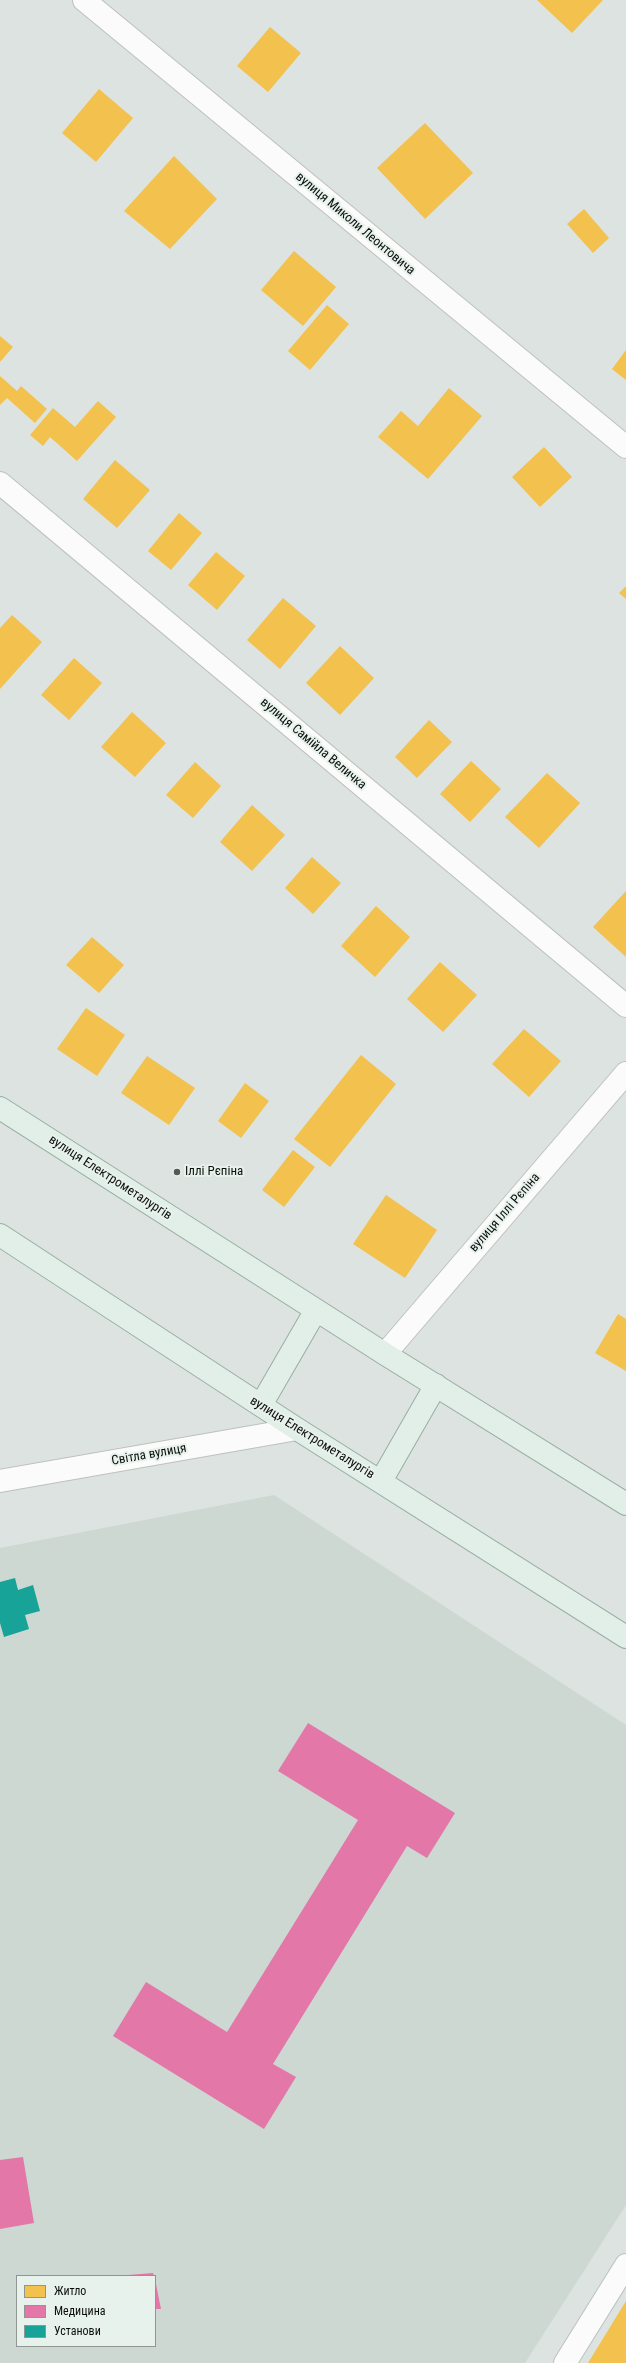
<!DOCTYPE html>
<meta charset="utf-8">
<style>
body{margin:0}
#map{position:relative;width:626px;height:2363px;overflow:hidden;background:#dde3e0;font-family:"Roboto Condensed",sans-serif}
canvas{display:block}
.legend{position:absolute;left:16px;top:2275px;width:140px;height:72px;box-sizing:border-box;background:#e8f2ec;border:1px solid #909792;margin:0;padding:5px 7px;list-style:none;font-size:12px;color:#0b0e0c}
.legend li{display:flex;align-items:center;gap:8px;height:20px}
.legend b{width:20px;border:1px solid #909792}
</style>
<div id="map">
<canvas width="626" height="2363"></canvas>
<ul class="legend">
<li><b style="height:11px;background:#f2c14e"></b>Житло</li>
<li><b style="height:11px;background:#e377a8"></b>Медицина</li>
<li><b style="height:11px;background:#17a398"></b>Установи</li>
</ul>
</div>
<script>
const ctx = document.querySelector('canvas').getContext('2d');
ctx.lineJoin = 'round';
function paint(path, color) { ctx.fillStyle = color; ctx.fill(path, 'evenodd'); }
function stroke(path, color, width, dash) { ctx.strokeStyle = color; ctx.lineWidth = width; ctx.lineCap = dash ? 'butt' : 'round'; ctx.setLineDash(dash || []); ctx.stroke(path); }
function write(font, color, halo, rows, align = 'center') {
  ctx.font = font + ' "Roboto Condensed",sans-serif'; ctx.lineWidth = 4; ctx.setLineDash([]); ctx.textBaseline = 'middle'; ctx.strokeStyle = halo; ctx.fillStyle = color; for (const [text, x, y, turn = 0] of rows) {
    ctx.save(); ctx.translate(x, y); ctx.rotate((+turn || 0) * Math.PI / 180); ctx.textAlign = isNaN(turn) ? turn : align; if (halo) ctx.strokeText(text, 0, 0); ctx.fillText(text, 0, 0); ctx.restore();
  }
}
paint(new Path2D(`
 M 274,1495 L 626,1725 L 626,2205 L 525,2363 L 0,2363 L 0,1548 ZM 17,2276 L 155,2276 L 155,2346 L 17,2346 Z`), '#ccd8d1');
paint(new Path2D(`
 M 537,0 L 603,0 L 572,33 Z
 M 270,27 L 301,53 L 268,92 L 237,66 Z
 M 99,89 L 133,118 L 96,162 L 62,133 Z
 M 425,123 L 473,173 L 425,219 L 377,168 Z
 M 174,156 L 217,199 L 170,249 L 124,211 Z
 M 584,209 L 609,238 L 593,253 L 567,224 Z
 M 294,251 L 336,287 L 303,326 L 261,290 Z
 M 327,305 L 349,324 L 310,370 L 288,351 Z
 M 0,336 L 13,347 L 0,362 Z
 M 626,350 L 626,380 L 612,369 Z
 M 0,376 L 17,391 L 21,386 L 47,409 L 35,423 L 7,398 L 0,405 Z
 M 449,388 L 482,416 L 428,479 L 378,437 L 401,411 L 418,426 Z
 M 98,401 L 116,417 L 77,461 L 50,437 L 43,446 L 30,435 L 53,408 L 75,427 Z
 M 544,447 L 572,477 L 540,507 L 512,477 Z
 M 115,460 L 150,490 L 117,528 L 83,499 Z
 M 179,513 L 202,533 L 171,570 L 148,551 Z
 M 216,552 L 245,576 L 217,610 L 188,585 Z
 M 626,586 L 626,599 L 619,593 Z
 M 283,598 L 316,626 L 280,669 L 247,640 Z
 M 12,615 L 42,642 L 0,689 L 0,628 Z
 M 340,646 L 374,678 L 340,715 L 306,683 Z
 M 74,658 L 102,683 L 69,720 L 41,695 Z
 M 132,712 L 166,743 L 135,777 L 101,747 Z
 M 429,720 L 452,742 L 417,778 L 395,757 Z
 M 471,761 L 501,789 L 470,822 L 440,794 Z
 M 195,762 L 221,786 L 193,818 L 166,795 Z
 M 547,773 L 580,803 L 539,848 L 505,817 Z
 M 252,805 L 285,835 L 252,871 L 220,842 Z
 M 312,857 L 341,883 L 313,914 L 285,888 Z
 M 626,891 L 626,957 L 593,927 Z
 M 376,906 L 410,937 L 375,977 L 341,946 Z
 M 92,937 L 124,965 L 99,993 L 66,965 Z
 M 440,962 L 477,995 L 443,1032 L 407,999 Z
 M 86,1008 L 125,1035 L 97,1076 L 57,1049 Z
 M 524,1029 L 561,1061 L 529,1097 L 492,1064 Z
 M 361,1055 L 396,1084 L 330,1167 L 294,1139 Z
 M 147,1056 L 195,1088 L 169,1125 L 121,1093 Z
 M 245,1083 L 269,1101 L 241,1138 L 218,1121 Z
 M 293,1150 L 315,1167 L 284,1207 L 262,1190 Z
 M 386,1195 L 437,1230 L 405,1278 L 353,1244 Z
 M 618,1314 L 626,1319 L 626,1371 L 595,1353 Z
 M 626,2301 L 626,2363 L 588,2363 Z`), '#f2c14e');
paint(new Path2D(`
 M 308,1723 L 455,1813 L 427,1858 L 407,1846 L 273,2064 L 296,2077 L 264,2129 L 113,2036 L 146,1982 L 227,2032 L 358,1820 L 278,1771 Z
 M 23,2157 L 34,2223 L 0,2229 L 0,2160 Z
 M 153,2273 L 154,2276 L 128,2276 L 128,2275 Z
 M 155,2284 L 156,2284 L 161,2309 L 155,2309 Z`), '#e377a8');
paint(new Path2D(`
 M 15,1578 L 18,1590 L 33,1585 L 40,1611 L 25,1615 L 29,1629 L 4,1637 L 0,1623 L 0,1582 Z`), '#17a398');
const minor = new Path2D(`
 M 84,0 L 626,447
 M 0,483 L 626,1006
 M 385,1354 L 626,1073
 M 0,1481 L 297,1429
 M 565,2363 L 626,2265`);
const major = new Path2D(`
 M 0,1108 L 385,1354 L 626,1504
 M 0,1235 L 297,1429 L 626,1637
 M 261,1405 L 316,1310
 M 381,1481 L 436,1385`);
stroke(minor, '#bdc1bf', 24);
stroke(major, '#97aea3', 24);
stroke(minor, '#fafbfa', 22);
stroke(major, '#e2eee8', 22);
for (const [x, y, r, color] of [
 [177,1172,4,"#545956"]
]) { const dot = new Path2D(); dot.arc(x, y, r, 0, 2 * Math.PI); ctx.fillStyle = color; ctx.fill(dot); stroke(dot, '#e8f2ec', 1.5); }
write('13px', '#0b0e0c', '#e8f2ec', [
 ["вулиця Миколи Леонтовича",355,224,40],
 ["вулиця Самійла Величка",313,744,40],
 ["вулиця Електрометалургів",110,1178,33],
 ["вулиця Іллі Рєпіна",505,1213,-49],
 ["вулиця Електрометалургів",312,1438,32],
 ["Світла вулиця",149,1455,-10]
]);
write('13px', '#0b0e0c', '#e8f2ec', [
 ["Іллі Рєпіна",185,1172]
], 'left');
</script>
